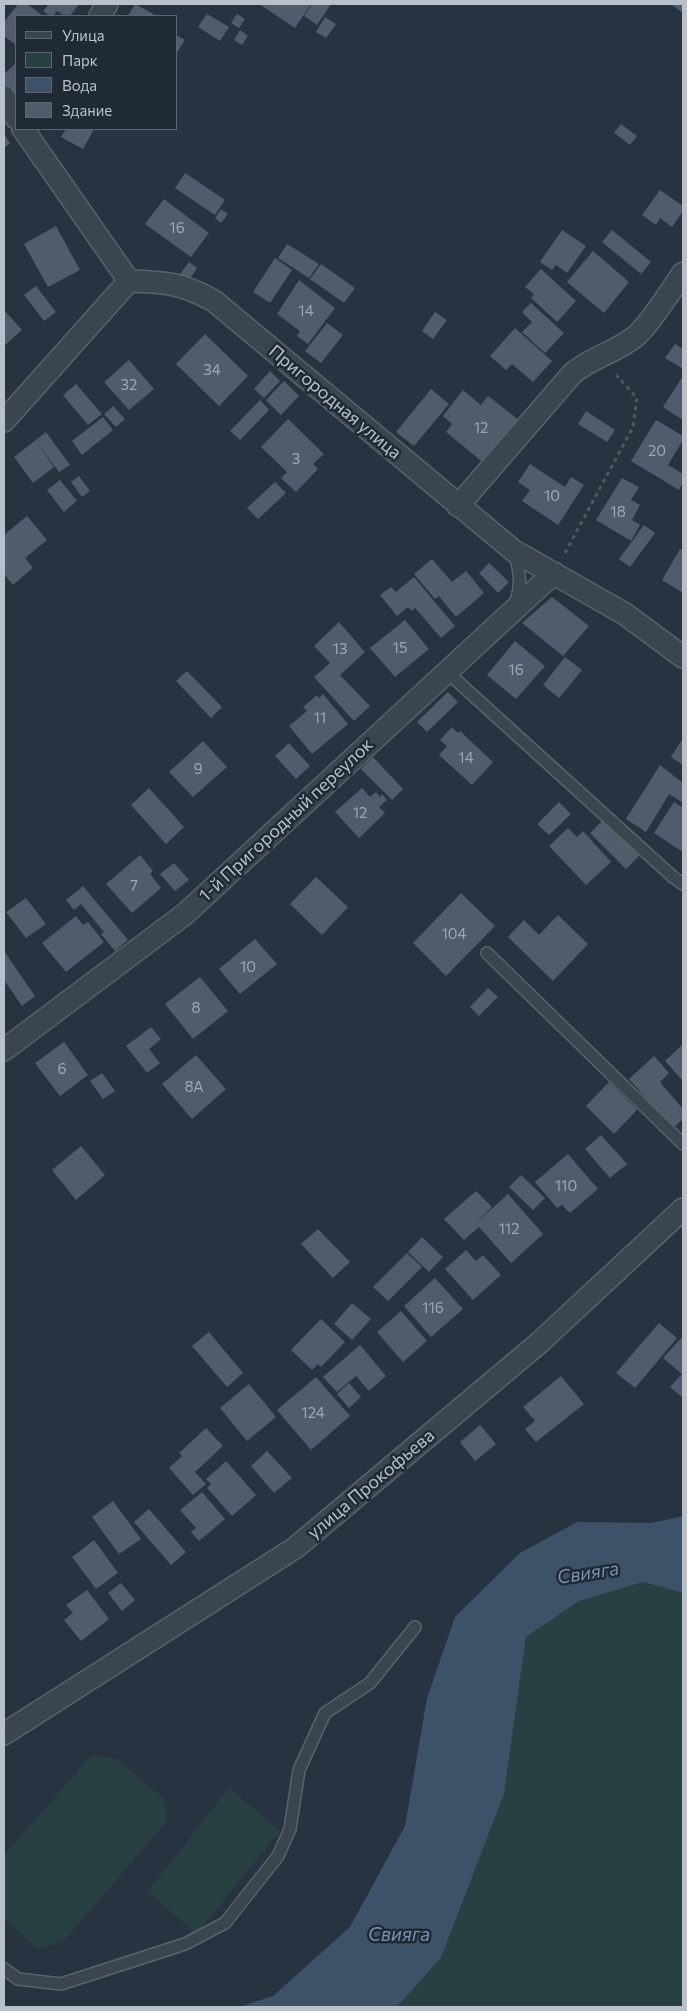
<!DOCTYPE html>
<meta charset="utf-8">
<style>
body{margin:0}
#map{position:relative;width:687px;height:2011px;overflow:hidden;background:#273341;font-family:Commissioner,sans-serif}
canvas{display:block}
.frame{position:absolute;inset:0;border:5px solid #b8c0cb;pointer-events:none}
.legend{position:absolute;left:15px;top:15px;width:162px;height:115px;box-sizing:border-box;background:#202a36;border:1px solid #5d6672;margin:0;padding:6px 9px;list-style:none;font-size:15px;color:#b8c0cb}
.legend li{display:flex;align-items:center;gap:10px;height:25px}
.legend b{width:25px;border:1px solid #5d6672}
</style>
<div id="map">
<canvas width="687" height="2011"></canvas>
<div class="frame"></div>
<ul class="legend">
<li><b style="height:6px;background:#3b4550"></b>Улица</li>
<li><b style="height:14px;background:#294042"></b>Парк</li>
<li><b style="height:14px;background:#3d5269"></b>Вода</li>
<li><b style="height:14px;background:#505c6b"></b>Здание</li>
</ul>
</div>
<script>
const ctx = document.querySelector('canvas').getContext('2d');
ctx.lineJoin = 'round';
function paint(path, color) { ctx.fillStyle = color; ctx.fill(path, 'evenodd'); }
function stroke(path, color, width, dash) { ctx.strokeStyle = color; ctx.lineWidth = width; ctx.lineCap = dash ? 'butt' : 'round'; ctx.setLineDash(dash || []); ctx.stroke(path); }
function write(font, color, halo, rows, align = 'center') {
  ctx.font = font + ' Commissioner,sans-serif'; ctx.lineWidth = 5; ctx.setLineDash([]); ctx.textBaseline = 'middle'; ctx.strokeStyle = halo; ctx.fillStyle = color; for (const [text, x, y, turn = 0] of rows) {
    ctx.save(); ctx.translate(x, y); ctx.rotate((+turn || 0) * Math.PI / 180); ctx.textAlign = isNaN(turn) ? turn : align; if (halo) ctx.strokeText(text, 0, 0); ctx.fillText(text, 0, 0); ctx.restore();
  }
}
paint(new Path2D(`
 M 643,1582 L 683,1593 L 683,2007 L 397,2007 L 441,1958 L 504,1794 L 526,1637 L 579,1601 Z
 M 92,1755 L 117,1759 L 163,1798 L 167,1821 L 63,1942 L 37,1949 L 4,1918 L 4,1855 Z
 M 229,1788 L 280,1831 L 196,1934 L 148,1891 Z`), '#294042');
paint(new Path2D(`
 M 683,1516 L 683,1593 L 643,1582 L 579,1601 L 526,1637 L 504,1794 L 441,1958 L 397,2007 L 239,2007 L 273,1996 L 350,1927 L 405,1826 L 427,1698 L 455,1617 L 520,1553 L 577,1522 L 652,1523 Z`), '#3d5269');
paint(new Path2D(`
 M 18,4 L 27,4 L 42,15 L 16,16 L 16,45 L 4,36 L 4,22 Z
 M 46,4 L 79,4 L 70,16 L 65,16 L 57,11 L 53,16 L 50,16 L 43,11 L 48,5 Z
 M 135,4 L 157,16 L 128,16 Z
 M 259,4 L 311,4 L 295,28 Z
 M 312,4 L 331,4 L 317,25 L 304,16 Z
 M 671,4 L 683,4 L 683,13 Z
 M 207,14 L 229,27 L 220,41 L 198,27 Z
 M 237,14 L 245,19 L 239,28 L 231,23 Z
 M 325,17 L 336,24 L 326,38 L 316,32 Z
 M 240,30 L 248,36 L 242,45 L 234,40 Z
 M 176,35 L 185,40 L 176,54 Z
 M 16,63 L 16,99 L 4,84 L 4,74 Z
 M 621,124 L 637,136 L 630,145 L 614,133 Z
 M 66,129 L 94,129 L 83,149 L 61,137 Z
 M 4,134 L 10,143 L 4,148 Z
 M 185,173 L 225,200 L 215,215 L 175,188 Z
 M 660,190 L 683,206 L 683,211 L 672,227 L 660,218 L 656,225 L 642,215 Z
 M 164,199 L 209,233 L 191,257 L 145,224 Z
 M 221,209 L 228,214 L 221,223 L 215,218 Z
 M 56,226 L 80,270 L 48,287 L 24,244 Z
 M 562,230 L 586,246 L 567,273 L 556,265 L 552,270 L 540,262 Z
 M 612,230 L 651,262 L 641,274 L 602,242 Z
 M 287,244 L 319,264 L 309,278 L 278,258 Z
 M 593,251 L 629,282 L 604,313 L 567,282 Z
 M 275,258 L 292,270 L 270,303 L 253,292 Z
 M 189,262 L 197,268 L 187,283 L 178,277 Z
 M 321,264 L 355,288 L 344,303 L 310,279 Z
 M 541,269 L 576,301 L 557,322 L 531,298 L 534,294 L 525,287 Z
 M 299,280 L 335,308 L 308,344 L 297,336 L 300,331 L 277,314 Z
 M 36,286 L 56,312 L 44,321 L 24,295 Z
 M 531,303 L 564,333 L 545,353 L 522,332 L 532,322 L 522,312 Z
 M 4,310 L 22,330 L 4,346 Z
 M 435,312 L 447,320 L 433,339 L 422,331 Z
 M 327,323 L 343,335 L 321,363 L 305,351 Z
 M 515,328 L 552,361 L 533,382 L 512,364 L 506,370 L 490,356 Z
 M 205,334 L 248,376 L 219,406 L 176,364 Z
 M 675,344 L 683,349 L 683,369 L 665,358 Z
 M 129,360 L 154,389 L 129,410 L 104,382 Z
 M 270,371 L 280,381 L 264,398 L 254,389 Z
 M 683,376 L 683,420 L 663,407 Z
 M 284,381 L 299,396 L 281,415 L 266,400 Z
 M 76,384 L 102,414 L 88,425 L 63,395 Z
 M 431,389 L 449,404 L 414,446 L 396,432 Z
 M 463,390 L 481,405 L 488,396 L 519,420 L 485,464 L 446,432 L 452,424 L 443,416 Z
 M 260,400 L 269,410 L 240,440 L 230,431 Z
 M 113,406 L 125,419 L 116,427 L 104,414 Z
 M 586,411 L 615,430 L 607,442 L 578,424 Z
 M 103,417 L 113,430 L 82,455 L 72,441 Z
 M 288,419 L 324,454 L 313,464 L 318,469 L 296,492 L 281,478 L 287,472 L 261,447 Z
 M 656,420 L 683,436 L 683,440 L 668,465 L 683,474 L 683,482 L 679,490 L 631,461 Z
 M 46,432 L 70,465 L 59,472 L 37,443 L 54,467 L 33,483 L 14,457 Z
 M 530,464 L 565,487 L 571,477 L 584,485 L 558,525 L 522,501 L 530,490 L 518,482 Z
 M 79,476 L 90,491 L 82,497 L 71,482 Z
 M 622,478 L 639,487 L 631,500 L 640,505 L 632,520 L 640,525 L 631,541 L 596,520 Z
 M 60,480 L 77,501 L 64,512 L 47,490 Z
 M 275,482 L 286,493 L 258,519 L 247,508 Z
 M 27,516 L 47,540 L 25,558 L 33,568 L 13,585 L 4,574 L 4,535 Z
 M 644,525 L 655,533 L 630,567 L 619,559 Z
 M 680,549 L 683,551 L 683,593 L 662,580 Z
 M 432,559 L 452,582 L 466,571 L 484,593 L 456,617 L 439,596 L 435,599 L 414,574 Z
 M 489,563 L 509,582 L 498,593 L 479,573 Z
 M 414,577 L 455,626 L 441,638 L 415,608 L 412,611 L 408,607 L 397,616 L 380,595 L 391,587 L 396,592 Z
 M 552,597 L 589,626 L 563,656 L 522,623 Z
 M 405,620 L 429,649 L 395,677 L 370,648 Z
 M 339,622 L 365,652 L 340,675 L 370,706 L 354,721 L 314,677 L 330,663 L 314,646 Z
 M 515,641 L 545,666 L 516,699 L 487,675 Z
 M 565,657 L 582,670 L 559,698 L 543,685 Z
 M 187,671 L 222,707 L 211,718 L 176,681 Z
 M 448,692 L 458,702 L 427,732 L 417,722 Z
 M 323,694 L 348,724 L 312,754 L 289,726 L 307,711 L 303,707 L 317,695 L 319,698 Z
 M 452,727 L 458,733 L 460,731 L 493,762 L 472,785 L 439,755 L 447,746 L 440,740 Z
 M 683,738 L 683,765 L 671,757 Z
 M 203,741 L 227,767 L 193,797 L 169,772 Z
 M 289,743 L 310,766 L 296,779 L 275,756 Z
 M 373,757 L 403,789 L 392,800 L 361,769 Z
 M 660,765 L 683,783 L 683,803 L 669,794 L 646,832 L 626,819 Z
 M 149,788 L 184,827 L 166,844 L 131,805 Z
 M 362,788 L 370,797 L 376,792 L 380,797 L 382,794 L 387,800 L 379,807 L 385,813 L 359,838 L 335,812 Z
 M 559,802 L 571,814 L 549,835 L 537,824 Z
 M 674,802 L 683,808 L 683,852 L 654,833 Z
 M 603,820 L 639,856 L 626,869 L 590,833 Z
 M 568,828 L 577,837 L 583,831 L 611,862 L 586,885 L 549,846 Z
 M 140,855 L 153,871 L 150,874 L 161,888 L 132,913 L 106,884 Z
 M 174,863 L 189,880 L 175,891 L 160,874 Z
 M 316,877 L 348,907 L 322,935 L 290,904 Z
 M 83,886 L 128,940 L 115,951 L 101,934 L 104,932 L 81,904 L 74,910 L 66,900 Z
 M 461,893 L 495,926 L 446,976 L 413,943 Z
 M 26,898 L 46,924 L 26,938 L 6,912 Z
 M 558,915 L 588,944 L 553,981 L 508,937 L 524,920 L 539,935 Z
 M 76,916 L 83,925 L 88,922 L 104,942 L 66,972 L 42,943 Z
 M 255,939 L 277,964 L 240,994 L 219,969 Z
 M 4,951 L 35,996 L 22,1006 L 4,980 Z
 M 200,977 L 228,1011 L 193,1039 L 165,1004 Z
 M 488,988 L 498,997 L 479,1016 L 470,1007 Z
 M 151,1027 L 161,1039 L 149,1049 L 160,1063 L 147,1073 L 126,1046 Z
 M 64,1042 L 88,1075 L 60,1096 L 35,1063 Z
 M 683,1044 L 683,1081 L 665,1061 Z
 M 196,1055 L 226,1089 L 192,1119 L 162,1084 Z
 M 654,1056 L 669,1073 L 660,1082 L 683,1109 L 683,1119 L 673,1128 L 629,1079 Z
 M 102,1073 L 115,1091 L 103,1099 L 90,1081 Z
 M 609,1082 L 637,1110 L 614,1134 L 586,1106 Z
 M 601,1135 L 627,1164 L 610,1178 L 585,1149 Z
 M 81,1146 L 105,1175 L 76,1200 L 52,1170 Z
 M 568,1154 L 598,1189 L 570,1213 L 562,1205 L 557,1208 L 535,1182 Z
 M 521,1175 L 545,1198 L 533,1210 L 509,1187 Z
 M 476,1191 L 492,1207 L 475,1224 L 508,1194 L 543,1234 L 511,1263 L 479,1227 L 464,1240 L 444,1219 Z
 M 318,1229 L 350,1262 L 333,1278 L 301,1244 Z
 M 422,1237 L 443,1257 L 429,1272 L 408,1252 Z
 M 466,1250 L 476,1261 L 483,1255 L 501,1275 L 473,1300 L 445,1269 Z
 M 407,1253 L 422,1267 L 388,1301 L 373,1287 Z
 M 435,1278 L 463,1309 L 431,1337 L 404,1306 Z
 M 352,1303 L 371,1319 L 352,1340 L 334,1324 Z
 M 401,1311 L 427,1341 L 403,1362 L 377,1332 Z
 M 321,1319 L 345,1342 L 321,1367 L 318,1364 L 312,1370 L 291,1350 Z
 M 659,1323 L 677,1338 L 635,1388 L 616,1373 Z
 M 209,1332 L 243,1373 L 227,1387 L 192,1346 Z
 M 683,1336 L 683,1398 L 670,1387 L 682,1374 L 663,1358 Z
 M 360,1345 L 386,1376 L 369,1391 L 356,1376 L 337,1392 L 323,1377 Z
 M 561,1376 L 584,1404 L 536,1442 L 525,1429 L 535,1421 L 523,1407 Z
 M 316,1377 L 350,1416 L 311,1450 L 277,1410 Z
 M 349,1383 L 361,1397 L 349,1408 L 337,1394 Z
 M 249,1384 L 276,1417 L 247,1441 L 220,1408 Z
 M 480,1425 L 496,1444 L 475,1461 L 460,1442 Z
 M 206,1428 L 223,1446 L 195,1472 L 206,1484 L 193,1495 L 169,1468 L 182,1456 L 179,1453 Z
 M 267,1451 L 292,1478 L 274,1493 L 251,1466 Z
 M 226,1461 L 256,1495 L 232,1516 L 207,1488 L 211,1484 L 206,1479 Z
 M 202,1492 L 225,1519 L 199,1541 L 191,1532 L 196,1528 L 180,1510 Z
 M 113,1501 L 141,1539 L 119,1554 L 92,1517 Z
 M 149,1509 L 186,1552 L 171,1565 L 134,1522 Z
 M 94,1540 L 118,1573 L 96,1589 L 72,1557 Z
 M 121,1583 L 135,1600 L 122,1611 L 108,1593 Z
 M 87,1590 L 109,1619 L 81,1641 L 64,1620 L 73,1613 L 66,1605 Z`), '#505c6b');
const lane = new Path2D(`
 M 514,552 C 520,571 522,585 515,604
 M 446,671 L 673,877 L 683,884
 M 487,953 L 683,1144
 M 4,1969 L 18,1979 L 61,1984 L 185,1944 L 225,1923 L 278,1856 L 290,1829 L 299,1770 L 325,1713 L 370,1683 L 415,1627`);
const street = new Path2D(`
 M 100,16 L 107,4
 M 4,97 L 16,118
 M 23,129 L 129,281 C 165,282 182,283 214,301 L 514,551 L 625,614 L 683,657
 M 4,421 L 129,281
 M 458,506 L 572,374 C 591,357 617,352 636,336 C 650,324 672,289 683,273
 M 4,1050 L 185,914 L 554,573
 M 4,1734 L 295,1548 L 539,1343 L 683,1209`);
stroke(lane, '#59636e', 14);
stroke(street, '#59636e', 24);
stroke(new Path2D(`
 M 565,553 L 633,427 L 637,398 L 616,375`), '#475d5e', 3, [4, 4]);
stroke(lane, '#3b4550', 11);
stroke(street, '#3b4550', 21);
write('15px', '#9ea7b3', null, [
 ["16",177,228],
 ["14",306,311],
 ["34",212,370],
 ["32",129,385],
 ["12",481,428],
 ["20",657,451],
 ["3",296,459],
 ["10",552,496],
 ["18",618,512],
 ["15",400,648],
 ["13",340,649],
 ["16",516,670],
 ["11",320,718],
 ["14",466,758],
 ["9",198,769],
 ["12",360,813],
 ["7",134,886],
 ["104",454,934],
 ["10",248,967],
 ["8",196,1008],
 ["6",62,1069],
 ["8А",194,1087],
 ["110",566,1186],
 ["112",509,1229],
 ["116",433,1308],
 ["124",313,1413]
]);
write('18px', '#b8c0cb', '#202a36', [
 ["Пригородная улица",335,402,40],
 ["1-й Пригородный переулок",286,820,-43],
 ["улица Прокофьева",371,1484,-40]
]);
write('italic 19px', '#7992ac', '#202a36', [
 ["Свияга",588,1573,-9],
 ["Свияга",399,1935]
]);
</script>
